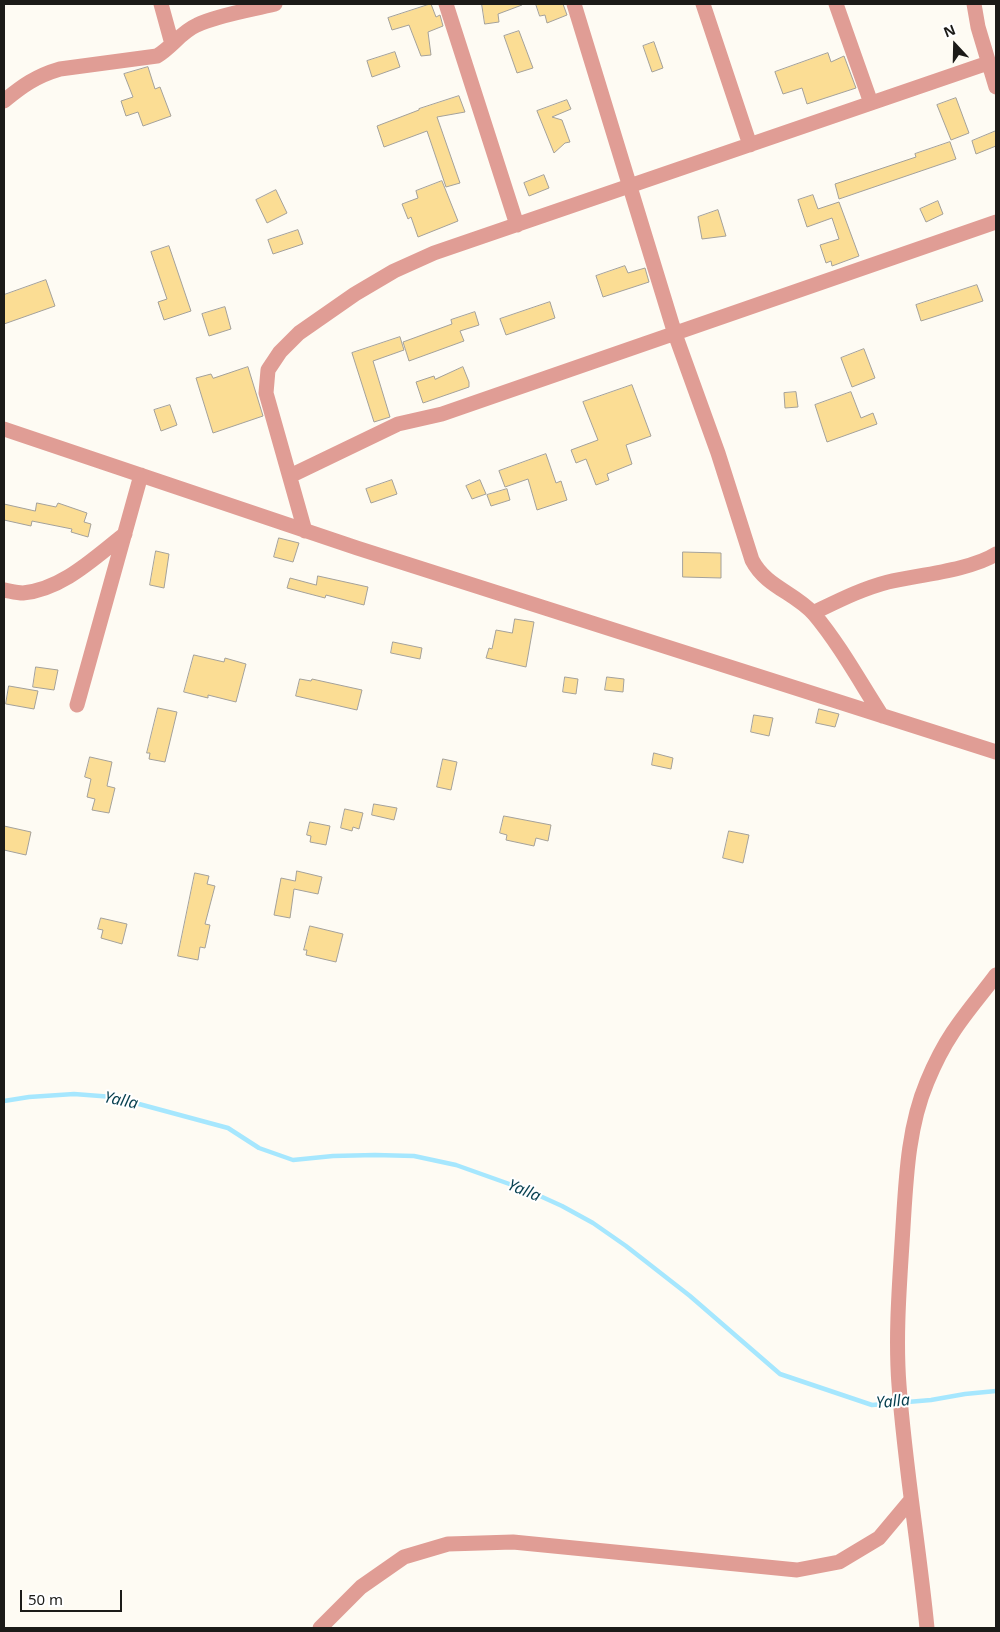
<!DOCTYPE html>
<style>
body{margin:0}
#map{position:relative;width:1000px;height:1632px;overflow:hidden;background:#fefbf3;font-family:"Noto Sans",sans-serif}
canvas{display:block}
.frame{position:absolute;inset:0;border:5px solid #1c1b18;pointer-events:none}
.north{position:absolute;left:930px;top:20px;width:50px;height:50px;-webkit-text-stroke:4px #fff;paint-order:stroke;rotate:339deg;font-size:14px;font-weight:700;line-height:20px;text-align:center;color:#1c1b18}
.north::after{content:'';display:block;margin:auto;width:18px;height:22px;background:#1c1b18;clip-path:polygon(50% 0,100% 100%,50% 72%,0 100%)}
.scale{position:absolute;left:20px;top:1590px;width:102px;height:22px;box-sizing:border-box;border:2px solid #1c1b18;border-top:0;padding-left:6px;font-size:15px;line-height:18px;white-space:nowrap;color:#1c1b18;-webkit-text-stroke:4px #fff;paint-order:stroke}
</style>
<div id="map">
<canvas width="1000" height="1632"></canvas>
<div class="frame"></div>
<div class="north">N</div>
<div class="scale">50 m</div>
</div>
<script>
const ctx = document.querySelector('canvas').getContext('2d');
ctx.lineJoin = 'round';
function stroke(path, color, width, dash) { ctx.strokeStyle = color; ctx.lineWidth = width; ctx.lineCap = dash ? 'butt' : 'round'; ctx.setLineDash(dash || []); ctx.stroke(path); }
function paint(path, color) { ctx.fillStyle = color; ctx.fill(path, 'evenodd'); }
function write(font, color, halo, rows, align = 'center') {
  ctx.font = font + ' "Noto Sans",sans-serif'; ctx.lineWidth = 4; ctx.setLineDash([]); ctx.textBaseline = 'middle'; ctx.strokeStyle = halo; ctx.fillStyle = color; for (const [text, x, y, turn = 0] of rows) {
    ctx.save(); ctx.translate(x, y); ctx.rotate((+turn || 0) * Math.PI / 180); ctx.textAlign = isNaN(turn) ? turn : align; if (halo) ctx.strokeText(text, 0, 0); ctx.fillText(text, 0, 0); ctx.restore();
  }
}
stroke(new Path2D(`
 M 4,1101 L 29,1097 L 74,1094 L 113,1097 L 228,1128 L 259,1148 L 293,1160 L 333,1156 L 375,1155 L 414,1156 L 456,1165 L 529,1191 L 562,1206 L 593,1223 L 626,1246 L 690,1296 L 780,1374 L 872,1405 L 931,1400 L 965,1394 L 996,1391`), '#a6e7fe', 4.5);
const building = new Path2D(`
 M 431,4 L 436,17 L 440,15 L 443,26 L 428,32 L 431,55 L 421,56 L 409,25 L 392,30 L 388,18 Z
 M 482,4 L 522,4 L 522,5 L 498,14 L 499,22 L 485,24 Z
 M 536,4 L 563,4 L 567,15 L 547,23 L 545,15 L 540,16 Z
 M 519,31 L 533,68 L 517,73 L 504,36 Z
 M 654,42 L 663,68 L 652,72 L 643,46 Z
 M 395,52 L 400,67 L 372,77 L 367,61 Z
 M 828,53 L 831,62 L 844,56 L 856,88 L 807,104 L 802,88 L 783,94 L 775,72 Z
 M 148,67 L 155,89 L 160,87 L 171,116 L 143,126 L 138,112 L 126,116 L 121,101 L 133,97 L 124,74 Z
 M 459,96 L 465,112 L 437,117 L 460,183 L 446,187 L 427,131 L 384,147 L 377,126 L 419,110 L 419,109 Z
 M 956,98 L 969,133 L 951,140 L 937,105 Z
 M 567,100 L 571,109 L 552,117 L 562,120 L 570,142 L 565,143 L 554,153 L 537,111 Z
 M 996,131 L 996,146 L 976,154 L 972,141 Z
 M 950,142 L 956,159 L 839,199 L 835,184 L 916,157 L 915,154 Z
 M 544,175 L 549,188 L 529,196 L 524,183 Z
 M 442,181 L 458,221 L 418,237 L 411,217 L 408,219 L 402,204 L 418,198 L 416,191 Z
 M 276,190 L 287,213 L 267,223 L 256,200 Z
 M 813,195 L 818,209 L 839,202 L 859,256 L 832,266 L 831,261 L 826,263 L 820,245 L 839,239 L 832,218 L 807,227 L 798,200 Z
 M 938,201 L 943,214 L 926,222 L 920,209 Z
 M 718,210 L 726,236 L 702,239 L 698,217 Z
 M 298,230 L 303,244 L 273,254 L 268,240 Z
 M 169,246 L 191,311 L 164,320 L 158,302 L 167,299 L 151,252 Z
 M 625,266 L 628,273 L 645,268 L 649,282 L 603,297 L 596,276 Z
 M 46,280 L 55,306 L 4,324 L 4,295 Z
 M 977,285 L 983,301 L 921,321 L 916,305 Z
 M 550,302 L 555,318 L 506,335 L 500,319 Z
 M 225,307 L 231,329 L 209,336 L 202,314 Z
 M 475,312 L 479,325 L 460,331 L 464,341 L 409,361 L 403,342 L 452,324 L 451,320 Z
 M 400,337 L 404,350 L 373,361 L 390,417 L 374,422 L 352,353 Z
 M 864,349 L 875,378 L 852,387 L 841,358 Z
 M 248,367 L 263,416 L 213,433 L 196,378 L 211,374 L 213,378 Z
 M 463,367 L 469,382 L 469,387 L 423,403 L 416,382 L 434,376 L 435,379 Z
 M 632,385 L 651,436 L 626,445 L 632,464 L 607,474 L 609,480 L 596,485 L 586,459 L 576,463 L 571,450 L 598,440 L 583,402 Z
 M 796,392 L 798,407 L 785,408 L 784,393 Z
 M 851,392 L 861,418 L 873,413 L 877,424 L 827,442 L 815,405 Z
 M 170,405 L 177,425 L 161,431 L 154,410 Z
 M 546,454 L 556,483 L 561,481 L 567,500 L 537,510 L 528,479 L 505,487 L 499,471 Z
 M 392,480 L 397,494 L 371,503 L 366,489 Z
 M 480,480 L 486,494 L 472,499 L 466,486 Z
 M 507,489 L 510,500 L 491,506 L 487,495 Z
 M 37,503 L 56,507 L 58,503 L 87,513 L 84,522 L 91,524 L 88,537 L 71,532 L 72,529 L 32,521 L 31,526 L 4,520 L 4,504 L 35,511 Z
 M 279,538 L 299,543 L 293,562 L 274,557 Z
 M 156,551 L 169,554 L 164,588 L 150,585 Z
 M 683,552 L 721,553 L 721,578 L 683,577 Z
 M 318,576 L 368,587 L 364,605 L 326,595 L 325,598 L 287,588 L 290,578 L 316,585 Z
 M 515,619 L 534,622 L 526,667 L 486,658 L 489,648 L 492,649 L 496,630 L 512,633 Z
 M 393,642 L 422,648 L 420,659 L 391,653 Z
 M 194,655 L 224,662 L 225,658 L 246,664 L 236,702 L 208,695 L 208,698 L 184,692 Z
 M 36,667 L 58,670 L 54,690 L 33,687 Z
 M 565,677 L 578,679 L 576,694 L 563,692 Z
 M 607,677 L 624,679 L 623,692 L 605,690 Z
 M 300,679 L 311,681 L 312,679 L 362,690 L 357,710 L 296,696 Z
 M 9,686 L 38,691 L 34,709 L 6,704 Z
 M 158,708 L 177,712 L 165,762 L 149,759 L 150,753 L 147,753 Z
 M 819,709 L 839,714 L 835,727 L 816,723 Z
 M 754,715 L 773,718 L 769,736 L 751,732 Z
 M 654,753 L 673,758 L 671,769 L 652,765 Z
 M 90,757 L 112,762 L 107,786 L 115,788 L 109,813 L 92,810 L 95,799 L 87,797 L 91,779 L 85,777 Z
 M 443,759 L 457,762 L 451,790 L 437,787 Z
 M 374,804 L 397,808 L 394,820 L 372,815 Z
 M 345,809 L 363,813 L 359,829 L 353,827 L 352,831 L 341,828 Z
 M 504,816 L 551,825 L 548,841 L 536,838 L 534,846 L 506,840 L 507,835 L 500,833 Z
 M 310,822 L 330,826 L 326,845 L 310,842 L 311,836 L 307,835 Z
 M 4,826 L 31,832 L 26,855 L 4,850 Z
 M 729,831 L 749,835 L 743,863 L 723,858 Z
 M 297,871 L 322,877 L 318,894 L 294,889 L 290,918 L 274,915 L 281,878 L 295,881 Z
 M 195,873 L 209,876 L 207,884 L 215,886 L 205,924 L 210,925 L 205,948 L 200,947 L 198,960 L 178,956 Z
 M 101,918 L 127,924 L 122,944 L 101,938 L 103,930 L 98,929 Z
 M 310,926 L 343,934 L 336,962 L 306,955 L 307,950 L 304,950 Z`);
paint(building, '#fbdd94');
stroke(building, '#a4a19a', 1);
stroke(new Path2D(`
 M 161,4 L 172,44
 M 446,4 L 517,225
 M 574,4 L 675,334 L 718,453 L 752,560 C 766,587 794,592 814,614 C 840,645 860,682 882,716
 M 703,4 L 750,145
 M 836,4 L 871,103
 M 974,4 L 978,27 L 996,87
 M 4,101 C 22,86 36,76 60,69 L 157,56 C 172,47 181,32 197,25 C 218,15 251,10 275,4
 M 4,429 L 357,548 L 996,752
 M 290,476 L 398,424 L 442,414 L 996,222
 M 305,531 L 266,393 L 268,370 L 280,352 L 299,333 L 355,294 L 394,271 L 434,253 L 988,63
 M 4,590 C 10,591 17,593 23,593 C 63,589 94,558 125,534
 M 813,613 C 838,601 861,589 888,582 C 918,575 971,570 996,554
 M 77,705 L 141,475
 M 320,1628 L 361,1587 L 404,1557 L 448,1544 L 513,1542 L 797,1570 L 839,1562 L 879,1538 L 910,1501
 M 927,1628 C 919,1547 905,1467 899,1385 C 895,1333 900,1279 903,1227 C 906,1179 908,1127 927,1082 C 934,1065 943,1047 953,1032 C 966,1012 982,994 996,975`), '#e09d95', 15);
write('italic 16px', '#063f4f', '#fff', [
 ["Yalla",121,1101,12],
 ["Yalla",524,1191,22],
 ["Yalla",893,1402,-5]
]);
</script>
